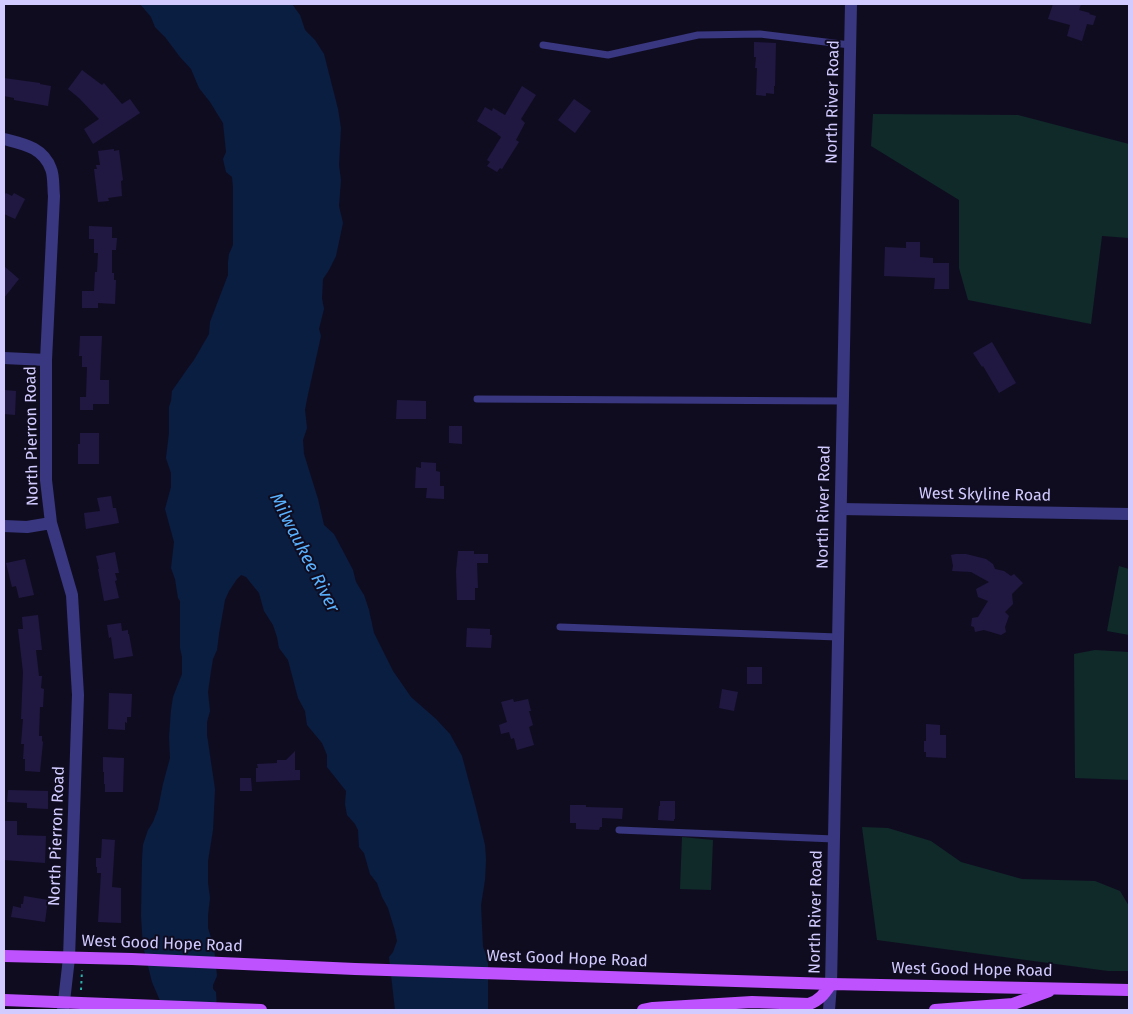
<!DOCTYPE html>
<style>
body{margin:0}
#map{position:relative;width:1133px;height:1014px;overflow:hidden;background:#100c20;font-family:"Fira Sans",sans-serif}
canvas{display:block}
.frame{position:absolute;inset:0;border:5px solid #d1cbff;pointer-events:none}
</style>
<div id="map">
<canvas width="1133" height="1014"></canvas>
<div class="frame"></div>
</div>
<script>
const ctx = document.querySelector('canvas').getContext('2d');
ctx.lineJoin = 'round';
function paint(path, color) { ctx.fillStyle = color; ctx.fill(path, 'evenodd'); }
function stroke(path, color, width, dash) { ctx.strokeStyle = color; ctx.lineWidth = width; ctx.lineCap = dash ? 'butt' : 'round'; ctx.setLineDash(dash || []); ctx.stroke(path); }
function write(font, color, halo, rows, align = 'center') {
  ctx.font = font + ' "Fira Sans",sans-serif'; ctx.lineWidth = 4; ctx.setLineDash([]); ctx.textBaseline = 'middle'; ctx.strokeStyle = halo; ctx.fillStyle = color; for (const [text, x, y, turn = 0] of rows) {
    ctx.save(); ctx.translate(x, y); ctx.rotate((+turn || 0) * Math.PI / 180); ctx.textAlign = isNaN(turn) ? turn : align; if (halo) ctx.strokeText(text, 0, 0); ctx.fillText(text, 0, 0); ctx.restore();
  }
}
paint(new Path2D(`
 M 873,114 L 1018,115 L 1129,144 L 1129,238 L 1102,236 L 1091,324 L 968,300 L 959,268 L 959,200 L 871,146 Z
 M 1119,566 L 1129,569 L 1129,635 L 1107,631 Z
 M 1095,650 L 1129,652 L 1129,780 L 1075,778 L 1074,654 Z
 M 862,827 L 888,828 L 931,841 L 961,862 L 1022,879 L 1095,881 L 1120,891 L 1129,906 L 1129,971 L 1108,971 L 877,940 Z
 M 682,837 L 713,840 L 711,890 L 680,889 Z`), '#0f2a29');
paint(new Path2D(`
 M 140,4 L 292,4 L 300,15 L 305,30 L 315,40 L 324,54 L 338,109 L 341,128 L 339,165 L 341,180 L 339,206 L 343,223 L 336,256 L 329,270 L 323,279 L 322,298 L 324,309 L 319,329 L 321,336 L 307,399 L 305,410 L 307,428 L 303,440 L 304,454 L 318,499 L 324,525 L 334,534 L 353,570 L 356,582 L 364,595 L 369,610 L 374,633 L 393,671 L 411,697 L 436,719 L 450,734 L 462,756 L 476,808 L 485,845 L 486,860 L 485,880 L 481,905 L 483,947 L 488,959 L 488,1010 L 395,1010 L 389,957 L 393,952 L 397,941 L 395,931 L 388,908 L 382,897 L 377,883 L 370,874 L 364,853 L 359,847 L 358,830 L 355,824 L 347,815 L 345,804 L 346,791 L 327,767 L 327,755 L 322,743 L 307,725 L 305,711 L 298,698 L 288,660 L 279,648 L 277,637 L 273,625 L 264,611 L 259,593 L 246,577 L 241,575 L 237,579 L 229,591 L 225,600 L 219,634 L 217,650 L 213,659 L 211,671 L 208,692 L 210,711 L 207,722 L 207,735 L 215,789 L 213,830 L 208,861 L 208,883 L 210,898 L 208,915 L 208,928 L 214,947 L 217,976 L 213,985 L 213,989 L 216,992 L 217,1010 L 164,1010 L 152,982 L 143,946 L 141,916 L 142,859 L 143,845 L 148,830 L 153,822 L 158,809 L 163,784 L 170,758 L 169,737 L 171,710 L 173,697 L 182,674 L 182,657 L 180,648 L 180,601 L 178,598 L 175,579 L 171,568 L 174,542 L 165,509 L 171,487 L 171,473 L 166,458 L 169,433 L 169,407 L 171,401 L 172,391 L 188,368 L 194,360 L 209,334 L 210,322 L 228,275 L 228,262 L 229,254 L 233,245 L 233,187 L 232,177 L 226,172 L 223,159 L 226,152 L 223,123 L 210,102 L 199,88 L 191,69 L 180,57 L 165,37 L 155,27 L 151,17 Z`), '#0a1e41');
paint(new Path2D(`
 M 1053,4 L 1081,4 L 1079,10 L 1090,13 L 1089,14 L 1096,16 L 1093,25 L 1087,24 L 1082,41 L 1067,36 L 1070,25 L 1048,19 Z
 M 754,42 L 776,43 L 775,86 L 774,86 L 774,94 L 766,93 L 766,96 L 756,95 L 757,68 L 755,68 L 756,57 L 754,57 Z
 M 82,70 L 102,85 L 104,83 L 122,104 L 130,99 L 140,113 L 93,144 L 84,129 L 99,119 L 79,98 L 68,89 Z
 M 4,78 L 40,83 L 40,84 L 51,86 L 48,106 L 14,100 L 14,98 L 4,96 Z
 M 522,86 L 536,95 L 521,119 L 525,123 L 516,140 L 519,142 L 502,169 L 500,168 L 497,172 L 487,166 L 490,162 L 487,160 L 501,137 L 497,134 L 498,134 L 477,121 L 485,107 L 492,111 L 493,108 L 505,115 Z
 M 574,99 L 591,111 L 575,133 L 558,120 Z
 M 114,149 L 114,151 L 119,150 L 123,180 L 121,181 L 122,196 L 108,198 L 109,201 L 98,202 L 94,169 L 97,169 L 96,165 L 100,165 L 98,151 Z
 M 6,193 L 12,196 L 14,193 L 25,199 L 15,219 L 4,214 L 4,194 L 5,194 Z
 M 89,226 L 112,227 L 112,238 L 117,238 L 116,250 L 112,250 L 112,273 L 114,273 L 114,280 L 116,280 L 115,304 L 98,303 L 98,308 L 82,308 L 82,291 L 94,291 L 95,272 L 97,272 L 98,253 L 94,253 L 94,239 L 89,239 Z
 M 906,242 L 920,242 L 920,257 L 933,258 L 933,263 L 949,263 L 949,289 L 934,289 L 935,278 L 884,276 L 885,247 L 906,248 Z
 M 4,266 L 19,279 L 4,298 Z
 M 80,336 L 102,336 L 100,380 L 109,380 L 109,404 L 93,404 L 93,410 L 80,410 L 80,397 L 86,397 L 87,367 L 82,367 L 82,356 L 79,356 Z
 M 992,342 L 1016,383 L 999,393 L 983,366 L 982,367 L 973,353 Z
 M 4,390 L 16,391 L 15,415 L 4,414 Z
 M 397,400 L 426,401 L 426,419 L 396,419 Z
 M 449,426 L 462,426 L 462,444 L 449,443 Z
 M 80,433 L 99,433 L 99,464 L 78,464 L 78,444 L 80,444 Z
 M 421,462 L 436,463 L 436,471 L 440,472 L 440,486 L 444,486 L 444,499 L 426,498 L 427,488 L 415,488 L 416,467 L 421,468 Z
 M 111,496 L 113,508 L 116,508 L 119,523 L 86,529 L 84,513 L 100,511 L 97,498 Z
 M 458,551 L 474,551 L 474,554 L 488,554 L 488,563 L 477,563 L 478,588 L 475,588 L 475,600 L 457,600 L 456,571 Z
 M 115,552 L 119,573 L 115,573 L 117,580 L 115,581 L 119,598 L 104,601 L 98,569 L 99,569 L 96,556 Z
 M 956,554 L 966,554 L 986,559 L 993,564 L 995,569 L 1004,571 L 1011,576 L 1014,574 L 1023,583 L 1012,594 L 1013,604 L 1005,612 L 1009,616 L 1005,627 L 1006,632 L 1001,635 L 984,630 L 975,632 L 974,627 L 971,626 L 972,618 L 978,617 L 988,601 L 978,597 L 976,589 L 989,582 L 971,572 L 952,571 L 953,566 L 951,555 Z
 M 25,559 L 34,595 L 19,598 L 16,586 L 12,587 L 6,563 Z
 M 38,615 L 42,650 L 36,650 L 39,676 L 42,676 L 41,688 L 44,689 L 43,707 L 40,707 L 39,736 L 42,736 L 42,741 L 43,742 L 40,772 L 25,771 L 25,759 L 23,759 L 24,744 L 21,744 L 23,719 L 21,719 L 23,672 L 18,629 L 23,629 L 22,617 Z
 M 121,623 L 122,631 L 128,630 L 128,634 L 129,634 L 133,656 L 114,659 L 111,637 L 109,638 L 107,625 Z
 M 467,628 L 490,629 L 490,635 L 492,635 L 491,648 L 466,647 Z
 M 747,667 L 762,667 L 762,684 L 747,684 Z
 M 722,689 L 738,692 L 734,711 L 719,708 Z
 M 109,693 L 132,694 L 131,717 L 127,717 L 127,723 L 125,722 L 125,730 L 108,729 Z
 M 513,699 L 514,702 L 528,699 L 531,711 L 529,711 L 533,725 L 529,727 L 534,745 L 517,750 L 514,738 L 511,739 L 509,732 L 501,734 L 499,725 L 507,722 L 501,702 Z
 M 926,724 L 940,725 L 940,735 L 946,735 L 946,758 L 926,757 L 926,752 L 924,752 L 924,741 L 926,741 Z
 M 295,751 L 295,770 L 300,770 L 300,780 L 256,782 L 256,768 L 258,768 L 257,764 L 277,763 L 277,760 L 286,760 Z
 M 103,757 L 124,758 L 123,792 L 105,792 L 105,784 L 104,784 L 104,772 L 103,772 Z
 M 240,778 L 251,778 L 252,791 L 240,791 Z
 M 8,790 L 48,791 L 48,809 L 27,808 L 27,803 L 7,802 Z
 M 660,801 L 675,801 L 675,819 L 674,819 L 674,821 L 658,820 L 659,806 L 660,806 Z
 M 570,805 L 586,805 L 586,807 L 623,808 L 622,819 L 602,818 L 602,827 L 600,827 L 599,830 L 576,829 L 576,823 L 570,823 Z
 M 4,821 L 17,821 L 17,835 L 46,836 L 45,863 L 4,860 Z
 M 102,839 L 115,840 L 112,887 L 121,888 L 121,923 L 98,922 L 101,873 L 97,873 L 97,867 L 96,867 L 96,858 L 101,858 Z
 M 24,896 L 48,900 L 45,922 L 11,917 L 13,906 L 21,908 L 21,904 L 23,904 Z`), '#201841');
stroke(new Path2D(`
 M 81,990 L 82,970`), '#2cb2aa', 2, [2.5, 4]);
stroke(new Path2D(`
 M 543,45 L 608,55 L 698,35 L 760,34 L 850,45
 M 477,399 L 843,401
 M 560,627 L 838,637
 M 619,830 L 834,839`), '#393780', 7);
stroke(new Path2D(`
 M 4,139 C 23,144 43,147 51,169 C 54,176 53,188 54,196 L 46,360 L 46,480 L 51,523 L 72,595 L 78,695 L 69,958 L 63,1010
 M 4,358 L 46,360
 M 841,509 L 1129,514
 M 4,526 L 27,527 L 51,523`), '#393780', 12);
stroke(new Path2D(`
 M 829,1010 L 831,984 L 851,4`), '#393780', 12);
stroke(new Path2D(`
 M 4,956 L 132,959 L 355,969 L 831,984 L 1129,990
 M 4,1000 L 261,1010
 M 643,1010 L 653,1008 L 752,1002 L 809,1004 C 820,1000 824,994 831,984
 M 935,1010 L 1013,1004 L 1049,991`), '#be52ff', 12);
write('16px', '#d1cbff', '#100c20', [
 ["North River Road",833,102,-89],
 ["North Pierron Road",32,436,-91],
 ["West Skyline Road",985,495,1],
 ["North River Road",824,507,-89],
 ["North Pierron Road",57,836,-88],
 ["North River Road",816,912,-89],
 ["West Good Hope Road",162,944,2],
 ["West Good Hope Road",567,959,2],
 ["West Good Hope Road",972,970,1]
]);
write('italic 18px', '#59b2ff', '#100c20', [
 ["Milwaukee River",304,553,63]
]);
</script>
